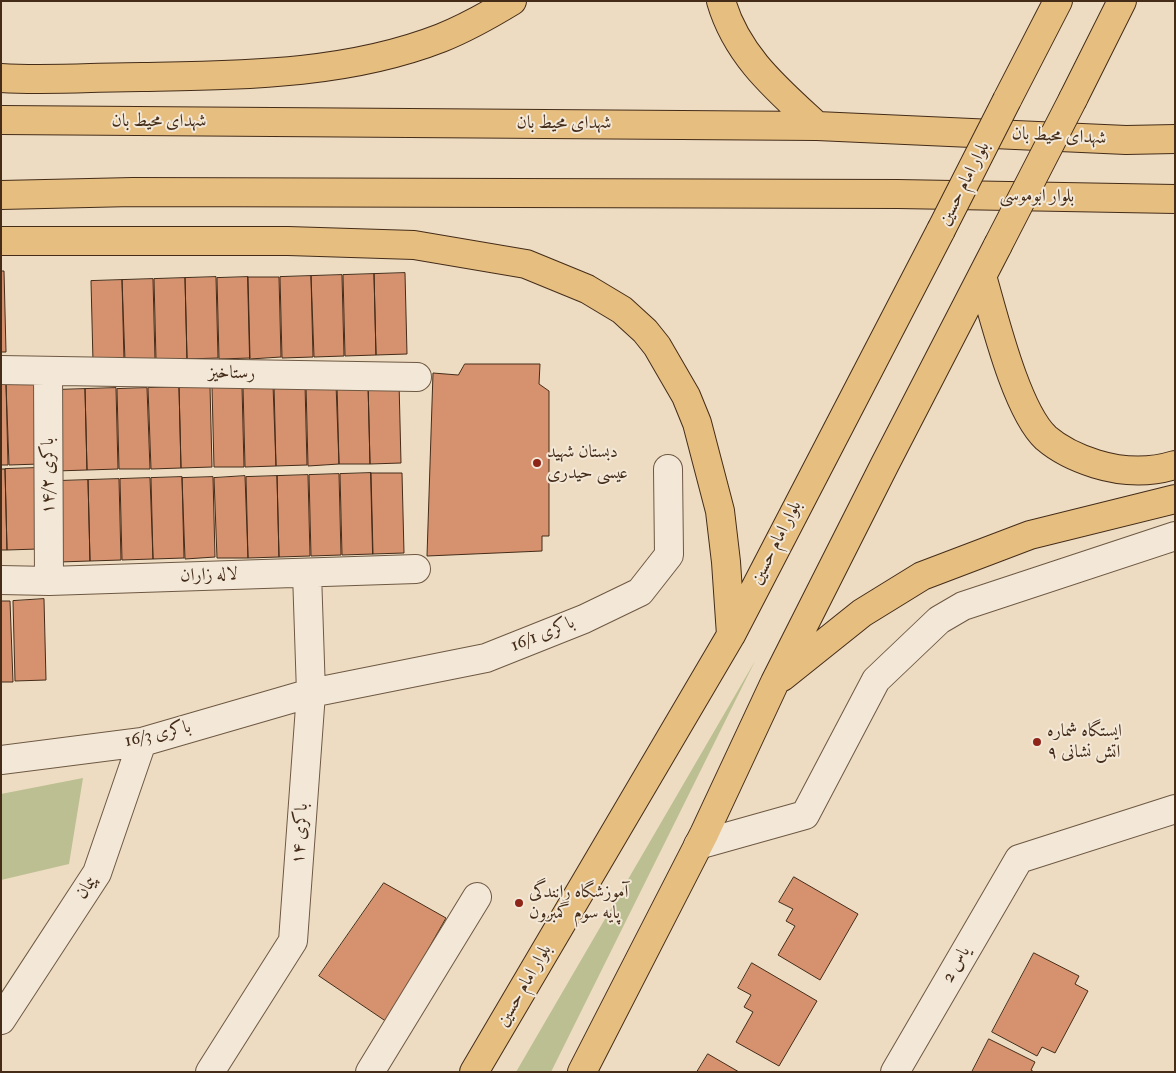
<!DOCTYPE html>
<meta charset="utf-8">
<style>
body{margin:0}
#map{position:relative;width:1176px;height:1073px;overflow:hidden;background:#eddcc1;font-family:"IM FELL Double Pica",serif}
canvas{display:block}
.frame{position:absolute;inset:0;border:2px solid #442c19;pointer-events:none}
</style>
<div id="map">
<canvas width="1176" height="1073"></canvas>
<div class="frame"></div>
</div>
<script>
const ctx = document.querySelector('canvas').getContext('2d');
ctx.lineJoin = 'round';
function paint(path, color) { ctx.fillStyle = color; ctx.fill(path, 'evenodd'); }
function stroke(path, color, width, dash) { ctx.strokeStyle = color; ctx.lineWidth = width; ctx.lineCap = dash ? 'butt' : 'round'; ctx.setLineDash(dash || []); ctx.stroke(path); }
function write(font, color, halo, rows, align = 'center') {
  ctx.font = font + ' "IM FELL Double Pica",Amiri,serif'; ctx.lineWidth = 4; ctx.setLineDash([]); ctx.textBaseline = 'middle'; ctx.strokeStyle = halo; ctx.fillStyle = color; for (const [text, x, y, turn = 0] of rows) {
    ctx.save(); ctx.translate(x, y); ctx.rotate((+turn || 0) * Math.PI / 180); ctx.textAlign = isNaN(turn) ? turn : align; if (halo) ctx.strokeText(text, 0, 0); ctx.fillText(text, 0, 0); ctx.restore();
  }
}
paint(new Path2D(`
 M 755,661 L 551,1072 L 516,1072 Z
 M 83,778 L 69,864 L 1,880 L 1,794 Z`), '#bbbf91');
const building = new Path2D(`
 M 1,271 L 4,271 L 6,352 L 1,352 Z
 M 405,273 L 407,354 L 376,355 L 374,274 Z
 M 374,274 L 376,355 L 345,356 L 343,275 Z
 M 342,275 L 344,356 L 314,357 L 311,276 Z
 M 311,276 L 313,357 L 282,358 L 280,277 Z
 M 216,277 L 218,358 L 187,359 L 185,278 Z
 M 248,277 L 250,358 L 219,359 L 217,278 Z
 M 248,277 L 279,277 L 281,357 L 250,359 Z
 M 185,278 L 187,359 L 156,360 L 154,279 Z
 M 153,279 L 155,360 L 125,361 L 122,280 Z
 M 122,280 L 124,361 L 93,362 L 91,281 Z
 M 465,364 L 540,364 L 539,384 L 549,391 L 549,536 L 542,536 L 542,551 L 427,556 L 433,373 L 458,375 Z
 M 399,382 L 401,463 L 370,464 L 368,383 Z
 M 37,383 L 40,464 L 9,465 L 6,384 Z
 M 368,383 L 370,464 L 339,464 L 337,384 Z
 M 1,384 L 6,384 L 8,465 L 1,465 Z
 M 305,384 L 307,465 L 276,466 L 274,385 Z
 M 336,384 L 339,464 L 308,466 L 306,385 Z
 M 273,385 L 276,466 L 245,467 L 243,386 Z
 M 210,386 L 212,467 L 181,468 L 179,387 Z
 M 242,386 L 244,467 L 214,467 L 212,387 Z
 M 179,387 L 181,468 L 151,469 L 148,388 Z
 M 116,388 L 118,469 L 87,470 L 85,389 Z
 M 147,388 L 150,469 L 119,469 L 117,389 Z
 M 85,389 L 87,470 L 56,471 L 54,390 Z
 M 36,468 L 38,549 L 7,550 L 5,469 Z
 M 1,469 L 5,469 L 7,550 L 1,550 Z
 M 371,473 L 402,473 L 404,553 L 373,554 Z
 M 371,473 L 373,554 L 342,555 L 340,474 Z
 M 339,474 L 341,555 L 311,556 L 309,475 Z
 M 308,475 L 310,556 L 279,557 L 277,476 Z
 M 245,476 L 248,558 L 217,558 L 214,478 Z
 M 277,476 L 279,557 L 248,558 L 246,477 Z
 M 182,477 L 184,558 L 153,559 L 151,478 Z
 M 213,477 L 215,557 L 185,559 L 182,478 Z
 M 150,478 L 153,559 L 122,560 L 120,479 Z
 M 119,479 L 121,560 L 90,561 L 88,480 Z
 M 88,480 L 90,561 L 59,562 L 57,481 Z
 M 44,599 L 46,680 L 15,681 L 13,601 Z
 M 1,601 L 10,601 L 13,682 L 1,682 Z
 M 794,877 L 858,914 L 820,980 L 778,955 L 795,926 L 786,921 L 793,909 L 779,902 Z
 M 384,883 L 446,918 L 387,1022 L 319,976 Z
 M 1034,953 L 1079,976 L 1075,984 L 1088,991 L 1055,1053 L 1042,1047 L 1037,1056 L 992,1032 Z
 M 752,963 L 817,1001 L 779,1066 L 736,1042 L 753,1012 L 744,1007 L 751,995 L 738,988 Z
 M 989,1039 L 1035,1062 L 1031,1070 L 1034,1072 L 972,1072 Z
 M 708,1054 L 739,1072 L 697,1072 Z`);
paint(building, '#d6916e');
stroke(building, '#442c19', 1);
const minor = new Path2D(`
 M 1,370 L 417,377
 M 48,371 L 49,581
 M 1,580 L 49,581 L 416,569
 M 1,760 L 142,742 L 311,693 L 486,658 L 584,619 L 640,592 L 669,555 L 668,469
 M 698,845 L 805,815 L 876,680 L 939,620 L 963,606 L 1175,536
 M 1,1020 L 97,873 L 142,742
 M 210,1072 L 293,941 L 311,693 L 307,573
 M 370,1072 L 477,897
 M 895,1072 L 1019,859 L 1175,809`);
const major = new Path2D(`
 M 721,1 C 737,56 777,89 817,126
 M 1,78 C 48,81 95,77 142,77 C 243,75 346,75 441,38 C 466,28 489,15 512,1
 M 1073,99 L 1122,1
 M 1007,100 L 1058,1
 M 1,120 L 817,126 L 1126,140 L 1175,139
 M 1,195 L 133,192 L 898,194 L 1175,199
 M 1,241 L 288,241 L 414,245 L 526,264 L 587,289 L 622,310 L 645,331 L 657,346 L 686,396 L 697,423 L 720,511 L 726,562 L 731,635
 M 982,276 C 994,317 1016,410 1046,438 C 1061,451 1077,458 1096,464 C 1122,472 1149,473 1175,465
 M 782,677 L 862,613 L 922,576 L 1030,535 L 1175,499
 M 474,1072 L 731,635 L 941,230
 M 582,1072 L 704,834 L 775,682 L 885,464 L 998,245`);
stroke(minor, '#6e5843', 30);
stroke(major, '#442c19', 30);
stroke(minor, '#f3e8d7', 28);
stroke(major, '#e6be80', 28);
const majorBridge = new Path2D(`
 M 941,230 L 1007,100
 M 998,245 L 1073,99`);
stroke(majorBridge, '#442c19', 30, []);
stroke(majorBridge, '#e6be80', 28);
for (const [x, y, r, color] of [
 [537,463,5,"#8f2418"],
 [1037,742,5,"#8f2418"],
 [519,903,5,"#8f2418"]
]) { const dot = new Path2D(); dot.arc(x, y, r, 0, 2 * Math.PI); ctx.fillStyle = color; ctx.fill(dot); stroke(dot, '#f3e8d7', 2); }
write('18px', '#442c19', '#f3e8d7', [
 ["شهدای محیط بان",159,122],
 ["شهدای محیط بان",564,124],
 ["شهدای محیط بان",1059,137,3],
 ["بلوار امام حسین",965,184,-63],
 ["بلوار ابوموسی",1037,197,1],
 ["رستاخیز",232,374,1],
 ["باکری ۱۴/۲",49,476,-90],
 ["بلوار امام حسین",777,543,-63],
 ["لاله زاران",209,576,-2],
 ["باکری 16/1",543,635,-22],
 ["باکری 16/3",158,735,-13],
 ["باکری ۱۴",301,834,-86],
 ["پیمان",87,888,-58],
 ["یاس 2",957,965,-60],
 ["بلوار امام حسین",525,986,-60]
]);
write('18px', '#442c19', '#f3e8d7', [
 ["دبستان شهید",547,453],
 ["عیسی حیدری",547,474],
 ["ایستگاه شماره",1047,732],
 ["۹ اتش نشانی",1047,753],
 ["آموزشگاه رانندگی",529,893],
 ["پایه سوم گمبرون",529,914]
], 'left');
</script>
